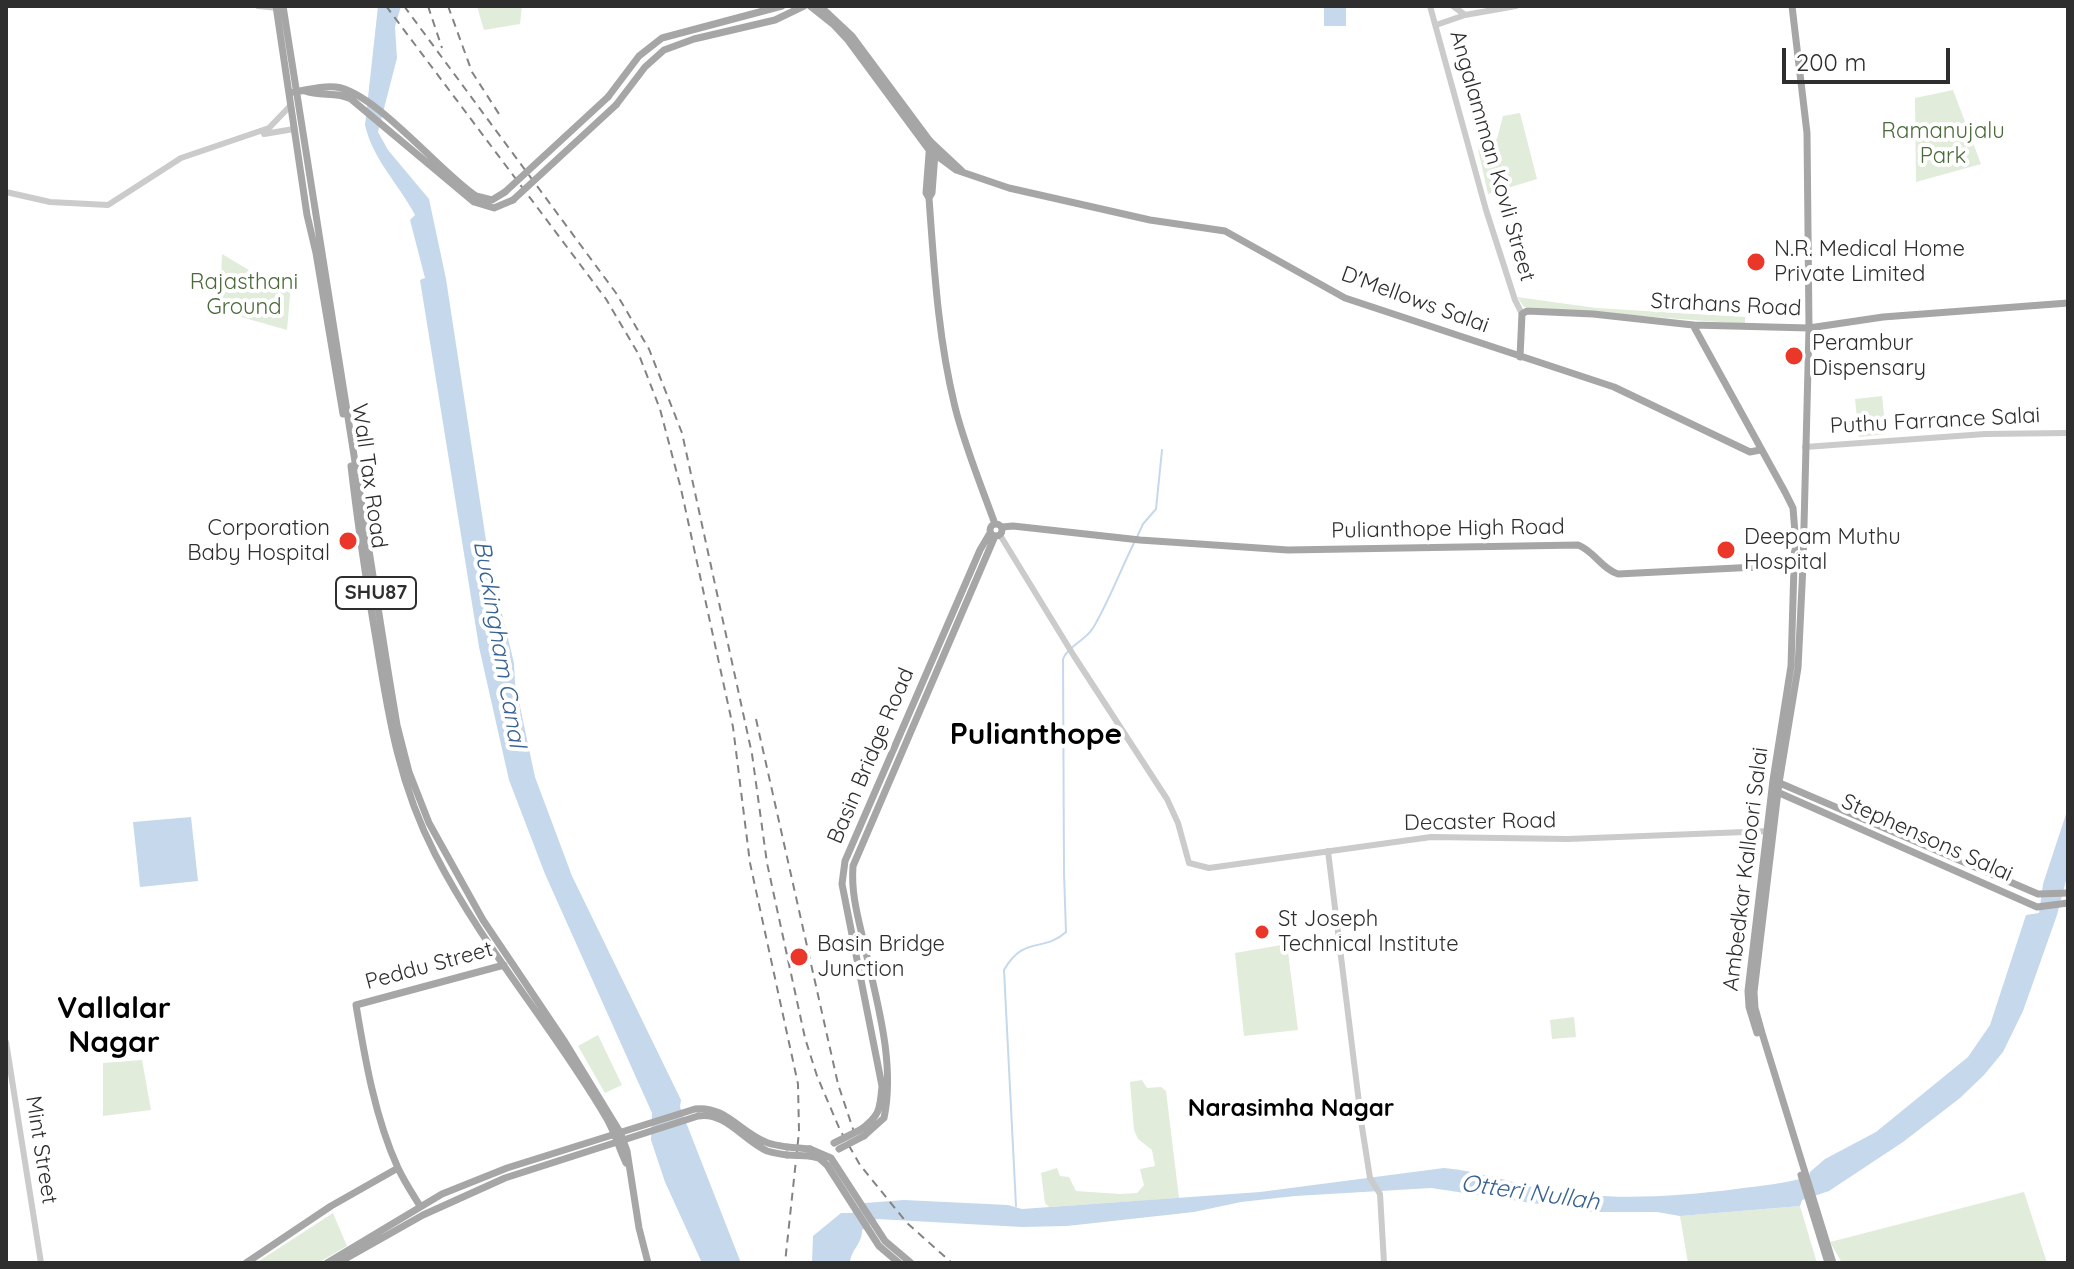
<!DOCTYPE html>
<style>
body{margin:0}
#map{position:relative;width:2074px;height:1269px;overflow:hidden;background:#fff;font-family:Quicksand,sans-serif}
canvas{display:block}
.frame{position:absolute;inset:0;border:8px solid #2e2e2e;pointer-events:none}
.scale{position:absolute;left:1782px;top:48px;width:168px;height:36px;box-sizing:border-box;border:4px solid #2e2e2e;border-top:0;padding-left:10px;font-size:24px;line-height:28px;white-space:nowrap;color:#2e2e2e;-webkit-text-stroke:6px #fff;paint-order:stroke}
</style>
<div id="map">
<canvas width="2074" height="1269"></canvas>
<div class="frame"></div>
<div class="scale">200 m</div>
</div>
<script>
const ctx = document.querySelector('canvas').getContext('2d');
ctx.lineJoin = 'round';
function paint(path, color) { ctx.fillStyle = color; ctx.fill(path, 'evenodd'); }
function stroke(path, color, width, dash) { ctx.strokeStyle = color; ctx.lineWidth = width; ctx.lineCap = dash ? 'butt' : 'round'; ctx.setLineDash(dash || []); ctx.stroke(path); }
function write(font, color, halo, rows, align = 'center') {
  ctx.font = font + ' Quicksand,sans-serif'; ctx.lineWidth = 8; ctx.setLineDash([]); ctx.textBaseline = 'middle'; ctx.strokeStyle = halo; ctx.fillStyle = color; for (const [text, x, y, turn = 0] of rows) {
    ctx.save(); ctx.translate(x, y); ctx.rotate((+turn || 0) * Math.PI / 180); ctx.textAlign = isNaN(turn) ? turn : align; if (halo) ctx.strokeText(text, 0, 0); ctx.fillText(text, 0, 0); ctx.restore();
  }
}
paint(new Path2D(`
 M 477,6 L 522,6 L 520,24 L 484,30 Z
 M 1953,90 L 1981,164 L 1916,182 L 1915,98 Z
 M 1520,113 L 1537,179 L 1488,194 L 1478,149 L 1497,139 L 1503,116 Z
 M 222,254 L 269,282 L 291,284 L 287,330 L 220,311 Z
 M 1517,297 L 1596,308 L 1745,317 L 1745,324 L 1524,307 Z
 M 1882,396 L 1886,434 L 1859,437 L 1855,399 Z
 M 1287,944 L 1298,1030 L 1244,1036 L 1235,953 Z
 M 1574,1017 L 1576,1037 L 1552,1039 L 1550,1020 Z
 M 598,1035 L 622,1085 L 605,1093 L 578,1046 Z
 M 142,1060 L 151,1110 L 103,1116 L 103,1063 Z
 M 1142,1080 L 1147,1088 L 1161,1087 L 1166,1091 L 1179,1198 L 1049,1207 L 1045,1203 L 1041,1173 L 1057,1168 L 1060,1176 L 1069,1177 L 1076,1191 L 1120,1194 L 1137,1193 L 1144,1185 L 1140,1169 L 1155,1166 L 1152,1150 L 1138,1139 L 1134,1130 L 1130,1082 Z
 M 2024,1192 L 2047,1263 L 1842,1263 L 1830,1242 Z
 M 1800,1206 L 1817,1263 L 1688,1263 L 1680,1216 Z
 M 333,1213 L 347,1246 L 318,1263 L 256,1263 Z`), '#e1ecdb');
paint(new Path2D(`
 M 378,6 L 401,6 L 395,27 L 397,58 L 378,132 L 388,150 L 429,199 L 446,279 L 489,560 L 514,663 L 515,683 L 535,777 L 572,876 L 681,1100 L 680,1107 L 741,1263 L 702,1263 L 665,1182 L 651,1140 L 652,1113 L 545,874 L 509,780 L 479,647 L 420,280 L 425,278 L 410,220 L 415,215 C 399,184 373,160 365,125 Z
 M 1324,6 L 1346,6 L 1346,26 L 1324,26 Z
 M 2068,808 L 2068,873 L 2057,915 L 2023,1011 L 2003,1052 L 1984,1075 L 1960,1098 L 1903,1142 L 1829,1191 L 1802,1200 L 1800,1206 L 1680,1216 L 1657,1212 L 1593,1212 L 1431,1188 L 1295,1196 L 1241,1202 L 1194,1212 L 1067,1226 L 1022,1227 L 877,1219 L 862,1230 C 862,1245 851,1249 850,1263 L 812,1263 L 813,1236 L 841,1213 L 852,1213 L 865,1203 L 904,1200 L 1008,1205 L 1022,1209 L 1260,1192 L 1444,1168 C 1479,1171 1512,1183 1546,1190 C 1609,1201 1674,1197 1736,1189 C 1761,1186 1785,1183 1809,1177 L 1810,1172 L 1825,1159 L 1876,1132 L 1968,1057 L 1990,1025 L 2026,915 L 2039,913 L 2043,884 Z
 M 191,817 L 198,881 L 140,887 L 133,822 Z`), '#c6d8ec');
stroke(new Path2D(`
 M 1137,537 L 1143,524 L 1156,509 L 1162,450
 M 1016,1206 L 1004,970 C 1024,935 1043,953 1066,932 L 1064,873 L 1063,659 C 1068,646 1085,641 1093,628 C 1109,601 1120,571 1134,543`), '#c6d8ec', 2);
stroke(new Path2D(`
 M 258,6 L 278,8
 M 1430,6 L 1486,210 L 1515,300 L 1522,314
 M 1453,6 L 1465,15 L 1516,6
 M 1436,25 L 1465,15
 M 264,134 L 294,129
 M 6,192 L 50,202 L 108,205 L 181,158 L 269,128 L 290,106
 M 1805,447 L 1985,434 L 2068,433
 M 1000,535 L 1074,656 L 1167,799 L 1178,823 L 1189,863 L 1209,868 L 1431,837 L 1568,839 L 1770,831
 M 1328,851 L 1362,1127 L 1370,1178 L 1380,1194 L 1384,1263
 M 6,1042 L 41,1263`), '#cbcbcb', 6);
stroke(new Path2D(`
 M 276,6 L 307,215 L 316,253 L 343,414
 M 283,6 L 389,677 L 397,725 L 409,772 L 429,823 L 483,920 L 565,1042 L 620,1132 L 627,1151 L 639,1228 L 648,1263
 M 810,6 L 834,25 L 847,39 L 929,150 L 956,170 L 1009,188 L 1150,220 L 1225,231 L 1345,298 L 1614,387 L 1750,452 L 1760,450
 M 820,6 L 852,36 L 930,141 L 962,171
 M 1792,6 L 1807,133 L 1809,328 L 1803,565 L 1798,668 L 1779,783 L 1754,992 L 1755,1008 L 1762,1033 L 1833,1263
 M 305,91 C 320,97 336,91 351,99 L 474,202 L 494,208 L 513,200
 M 294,92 C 309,90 321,85 336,87 C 375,92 440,172 476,196 L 492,200 L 505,192
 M 608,97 L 639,56 L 662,38 L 782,6
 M 616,105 L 645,67 L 664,50 L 694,39 L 775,20 L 804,6
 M 930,141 L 926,193 L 929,198 C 934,267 938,338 955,407 C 965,447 981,485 995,524
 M 929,198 L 932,193 L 935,153
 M 1693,325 L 1785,492 L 1793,508 L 1795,533 L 1791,666 L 1773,780 L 1748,991 L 1749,1007 L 1757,1033
 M 1520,357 L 1522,314 L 1527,311 L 1593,314 L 1693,325 L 1809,328 L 1883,317 L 2068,303
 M 351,466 C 358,526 367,586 377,645 C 389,721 400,786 435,854 C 483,948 554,1028 607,1119 C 615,1133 619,1148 626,1163
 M990 530a6 6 0 1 1 12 0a6 6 0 1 1-12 0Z
 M 1002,527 L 1013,526 L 1140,540 L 1288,550 L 1578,545 C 1594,551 1602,569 1618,574 L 1796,565
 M 1775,781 L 2038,894 L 2068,893
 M 1775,791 L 2037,907 L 2068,903
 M 860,1130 C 880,1116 880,1109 882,1086 L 842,884 L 845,861 L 980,550 L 990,533
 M 864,1136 L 884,1118 C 896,1060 875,996 863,939 C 857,914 851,891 853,866 L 995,536
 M 810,1149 L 831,1158 L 885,1241 L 911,1263
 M 810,1156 L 819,1158 L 827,1165 L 879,1246 L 899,1263
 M 1801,1175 L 1828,1263
 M 420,1206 C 412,1193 404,1181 398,1168 C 375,1118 365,1059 356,1005 L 504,965
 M 246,1263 L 331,1206 L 398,1168
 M 327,1263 L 442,1194 L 507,1168 L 695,1109 C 726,1105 741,1134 768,1143 C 774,1145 781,1146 787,1147
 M 338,1263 L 423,1215 L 505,1178 L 698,1116 C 725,1111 744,1141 767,1151 C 774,1153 780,1154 787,1155`), '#a6a6a6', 7);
stroke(new Path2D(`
 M 386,6 L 606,299 L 639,355 L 660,409 L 681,489 L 733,727 L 750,863 L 798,1084 L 799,1132 L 785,1263
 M 404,6 L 616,293 L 649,349 L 682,433 L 752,754 L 767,863 L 805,1038 L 817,1076 L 840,1130 L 860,1165 L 907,1223 L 952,1263
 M 428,6 L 442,48
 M 448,6 L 472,72 L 499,114
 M 756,719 L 838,1084 L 855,1135`), '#838383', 2, [8, 6]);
stroke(new Path2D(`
 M 505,192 L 608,97
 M 513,200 L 616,105
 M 834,1143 L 860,1130
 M 787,1147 L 810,1149
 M 839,1149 L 864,1136
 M 787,1155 L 810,1156`), '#a6a6a6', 7);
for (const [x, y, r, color] of [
 [1756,262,10,"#ea372a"],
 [1794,356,10,"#ea372a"],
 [348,541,10,"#ea372a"],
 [1726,550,10,"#ea372a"],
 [1262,932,8,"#ea372a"],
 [799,957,10,"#ea372a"]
]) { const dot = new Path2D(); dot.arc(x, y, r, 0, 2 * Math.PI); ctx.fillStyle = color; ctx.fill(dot); stroke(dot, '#fff', 3); }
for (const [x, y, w] of [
 [376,593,80]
]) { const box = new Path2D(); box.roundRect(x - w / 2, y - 16, w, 32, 6); ctx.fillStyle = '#fff'; ctx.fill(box); stroke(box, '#2e2e2e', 2); }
write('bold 20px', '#2e2e2e', null, [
 ["SHU87",376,593]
]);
write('22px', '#4a6a3a', '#fff', [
 ["Ramanujalu",1943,131],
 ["Park",1943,156],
 ["Rajasthani",244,282],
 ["Ground",244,307]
]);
write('22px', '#2e2e2e', '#fff', [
 ["Angalamman Kovli Street",1492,156,74],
 ["D'Mellows Salai",1415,300,20],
 ["Strahans Road",1726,305,3],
 ["Puthu Farrance Salai",1935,421,-3],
 ["Wall Tax Road",369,476,82],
 ["Pulianthope High Road",1448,529,-1],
 ["Basin Bridge Road",871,756,-67],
 ["Decaster Road",1480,822,-1],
 ["Stephensons Salai",1927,838,24],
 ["Ambedkar Kalloori Salai",1746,869,-83],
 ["Peddu Street",429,966,-15],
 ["Mint Street",41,1150,81]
]);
write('22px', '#2e2e2e', '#fff', [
 ["N.R. Medical Home",1774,249],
 ["Private Limited",1774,274],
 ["Perambur",1812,343],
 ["Dispensary",1812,368],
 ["Corporation",330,528,"right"],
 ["Baby Hospital",330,553,"right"],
 ["Deepam Muthu",1744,537],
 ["Hospital",1744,562],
 ["St Joseph",1278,919],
 ["Technical Institute",1278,944],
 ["Basin Bridge",817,944],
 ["Junction",817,969]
], 'left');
write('italic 24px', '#396392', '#fff', [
 ["Buckingham Canal",499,644,80],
 ["Otteri Nullah",1530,1193,8]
]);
write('bold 24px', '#000', '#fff', [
 ["Narasimha Nagar",1291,1109]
]);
write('bold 30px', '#000', '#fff', [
 ["Pulianthope",1036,735],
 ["Vallalar",114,1009],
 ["Nagar",114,1043]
]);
</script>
